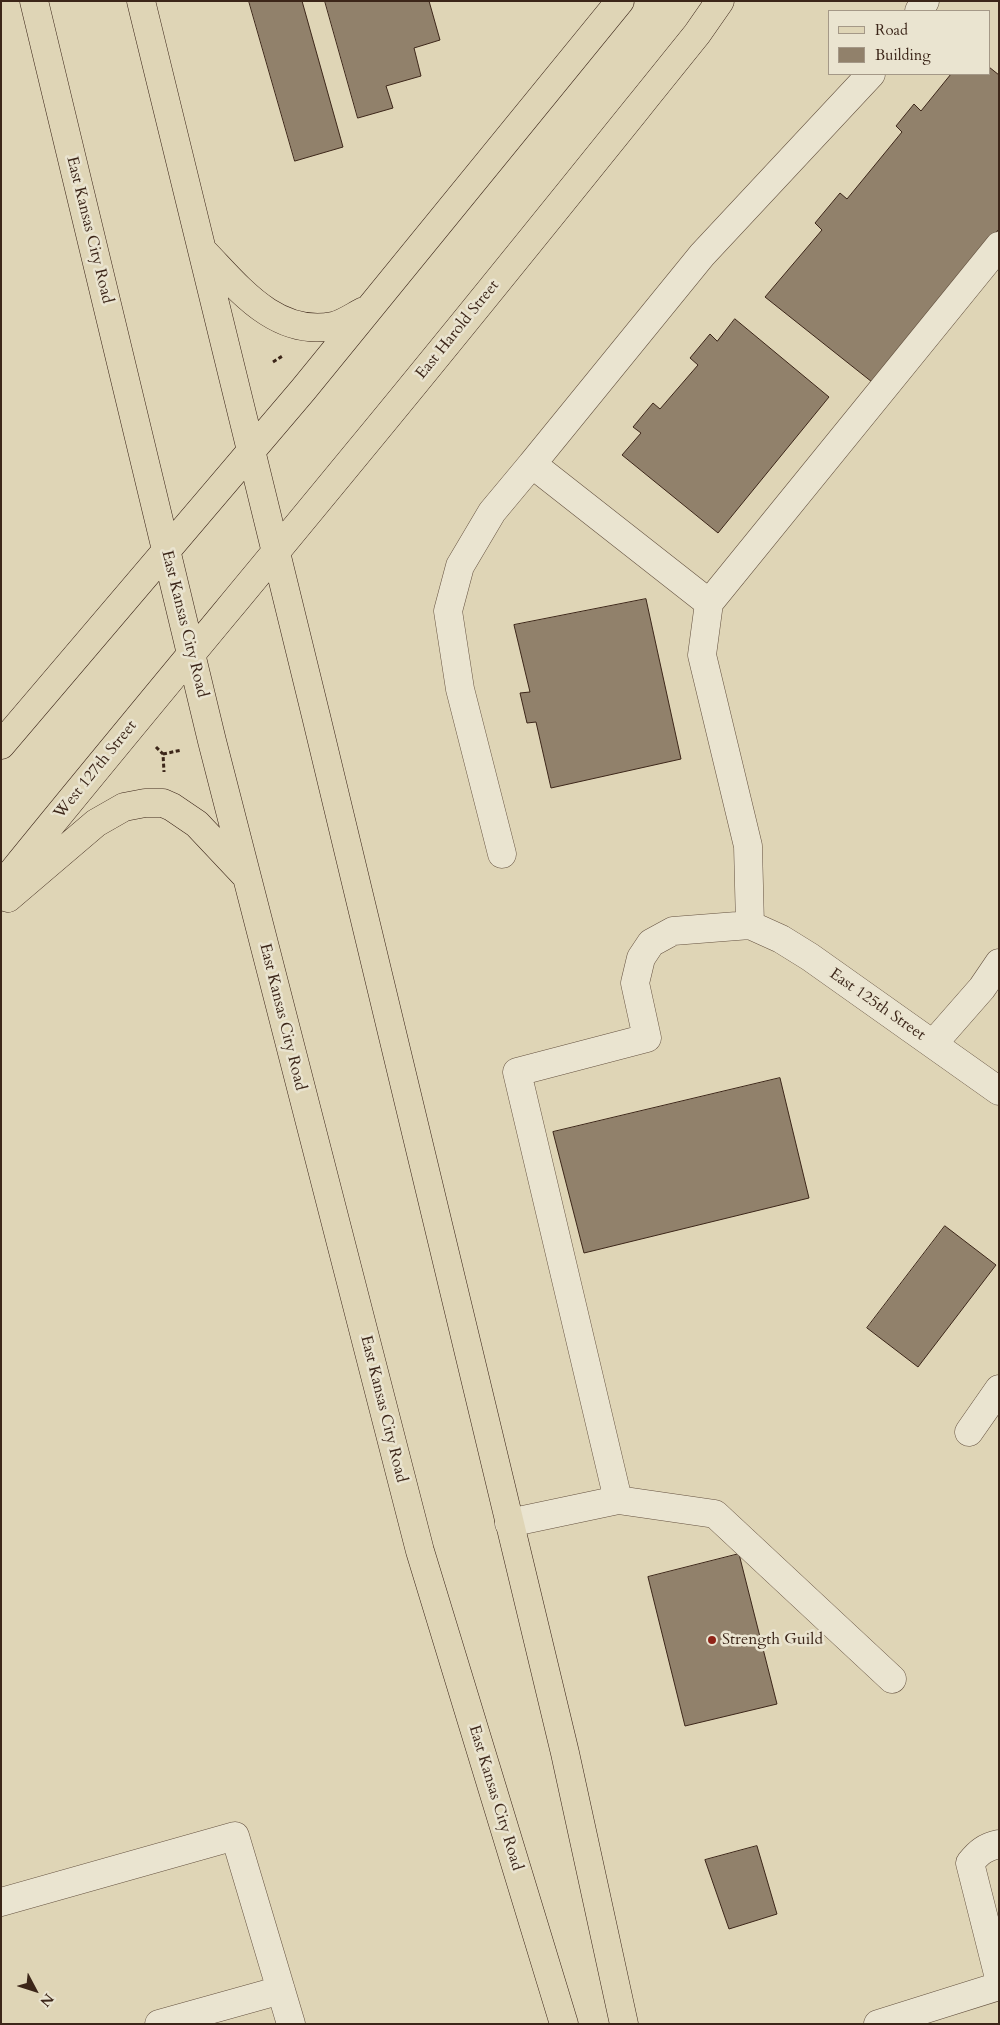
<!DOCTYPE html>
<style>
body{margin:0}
#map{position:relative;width:1000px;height:2025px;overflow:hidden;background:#dfd5b6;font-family:Cardo,serif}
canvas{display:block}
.frame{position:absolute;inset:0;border:2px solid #3c2619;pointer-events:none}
.legend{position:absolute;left:828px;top:10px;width:162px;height:65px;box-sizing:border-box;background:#eae4d0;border:1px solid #a49887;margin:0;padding:6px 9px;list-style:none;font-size:15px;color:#3c2619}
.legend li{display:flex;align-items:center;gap:10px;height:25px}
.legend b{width:25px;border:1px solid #a49887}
.north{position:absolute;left:10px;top:1965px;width:50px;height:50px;-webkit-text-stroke:4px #eae4d0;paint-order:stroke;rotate:130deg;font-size:14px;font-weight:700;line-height:20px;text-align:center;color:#3c2619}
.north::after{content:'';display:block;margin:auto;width:18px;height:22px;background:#3c2619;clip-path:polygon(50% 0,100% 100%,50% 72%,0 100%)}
</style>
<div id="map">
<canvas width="1000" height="2025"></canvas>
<div class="frame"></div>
<ul class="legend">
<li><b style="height:6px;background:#dfd5b6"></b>Road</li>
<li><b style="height:14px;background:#91816b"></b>Building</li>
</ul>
<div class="north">N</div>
</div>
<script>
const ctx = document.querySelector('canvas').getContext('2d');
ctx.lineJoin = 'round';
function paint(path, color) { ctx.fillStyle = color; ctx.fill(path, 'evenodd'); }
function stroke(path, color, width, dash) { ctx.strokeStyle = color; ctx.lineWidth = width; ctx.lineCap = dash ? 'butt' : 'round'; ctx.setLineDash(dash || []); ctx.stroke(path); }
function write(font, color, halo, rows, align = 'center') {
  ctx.font = font + ' Cardo,serif'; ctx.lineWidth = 5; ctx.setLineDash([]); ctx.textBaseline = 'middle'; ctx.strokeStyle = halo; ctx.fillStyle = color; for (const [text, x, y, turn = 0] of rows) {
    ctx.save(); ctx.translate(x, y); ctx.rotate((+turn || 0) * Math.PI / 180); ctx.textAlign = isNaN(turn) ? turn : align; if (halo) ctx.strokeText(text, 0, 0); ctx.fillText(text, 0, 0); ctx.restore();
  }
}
const building = new Path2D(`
 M 249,1 L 302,1 L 343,147 L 295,161 Z
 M 325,1 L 429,1 L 440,40 L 414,48 L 421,76 L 386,86 L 393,108 L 358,118 Z
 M 989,67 L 999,75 L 999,229 L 872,382 L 765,297 L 822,230 L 815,223 L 840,193 L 847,199 L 902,132 L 896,126 L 914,104 L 921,111 L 951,74 L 989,74 Z
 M 735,319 L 829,397 L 718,533 L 622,455 L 641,433 L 633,427 L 653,403 L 660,409 L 698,365 L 690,358 L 710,334 L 717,341 Z
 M 646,599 L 681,759 L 551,788 L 536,722 L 527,723 L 520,693 L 530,692 L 514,625 Z
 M 780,1078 L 809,1198 L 584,1253 L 553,1132 Z
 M 945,1226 L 996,1265 L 918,1367 L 867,1328 Z
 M 739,1554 L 777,1704 L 685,1726 L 648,1577 Z
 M 757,1846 L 777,1914 L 729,1929 L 705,1860 Z`);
paint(building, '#91816b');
stroke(building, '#3c2619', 1);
const minor = new Path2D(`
 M 919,11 L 925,1
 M 709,603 L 532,464 L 702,255 L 871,74
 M 502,854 L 460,689 L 448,611 L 460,566 L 492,512 L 532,464
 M 750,925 L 748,846 L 702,655 L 709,603 L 999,246
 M 933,1044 L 982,988 L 999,963
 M 969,1432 L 999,1389
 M 618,1500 L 715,1514 L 892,1679
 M 509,1523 L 618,1500 L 517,1072 L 647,1038 L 635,983 L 641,958 L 651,943 L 673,931 L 750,925 L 781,939 L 810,957 L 999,1091
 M 999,1844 C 985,1847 979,1852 970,1863 L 999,1978
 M 1,1902 L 235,1836 L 291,2024
 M 159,2024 L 281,1990
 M 878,2024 L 999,1986`);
const major = new Path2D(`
 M 34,1 L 212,741 L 420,1551 L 564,2024
 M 141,1 L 316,716 L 565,1753 L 624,2024
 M 203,251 C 238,287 275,337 333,326 C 343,324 354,316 364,311
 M 1,745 L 303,390 L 620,1
 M 1,886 C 119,740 240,596 359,451 C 473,313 585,173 697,34 L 720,1
 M 8,898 L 96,823 L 124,807 L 145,803 L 163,803 L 172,807 L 197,824 L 245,875`);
stroke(minor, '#655240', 29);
stroke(major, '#3c2619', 29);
stroke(new Path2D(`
 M 273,362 L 284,355
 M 156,747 L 163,754 L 164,772
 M 163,754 L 182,750`), '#3c2619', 3, [4, 2.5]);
stroke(minor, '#eae4d0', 28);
stroke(major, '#dfd5b6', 28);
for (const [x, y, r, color] of [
 [712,1640,5,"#8f2418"]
]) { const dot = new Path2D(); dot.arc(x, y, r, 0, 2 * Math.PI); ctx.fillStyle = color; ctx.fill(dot); stroke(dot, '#eae4d0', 2); }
write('16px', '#3c2619', '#eae4d0', [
 ["East Kansas City Road",89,230,76],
 ["East Harold Street",458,330,-51],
 ["East Kansas City Road",184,624,76],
 ["West 127th Street",96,770,-51],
 ["East 125th Street",877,1005,35],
 ["East Kansas City Road",282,1017,76],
 ["East Kansas City Road",383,1409,76],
 ["East Kansas City Road",495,1798,73]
]);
write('16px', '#3c2619', '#eae4d0', [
 ["Strength Guild",722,1640]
], 'left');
</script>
